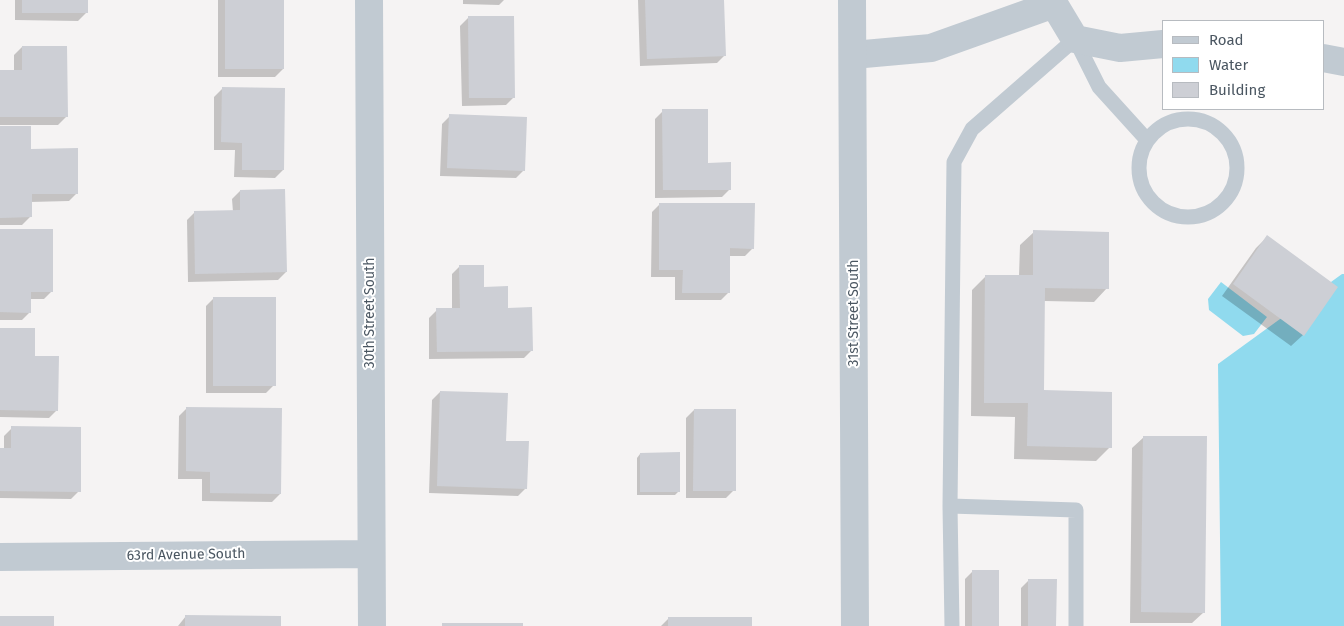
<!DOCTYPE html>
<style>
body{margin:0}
#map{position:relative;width:1344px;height:626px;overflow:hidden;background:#f5f3f3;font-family:"Fira Sans",sans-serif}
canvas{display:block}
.legend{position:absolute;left:1162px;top:20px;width:162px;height:90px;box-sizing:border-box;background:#fff;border:1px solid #b7bbc0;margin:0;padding:6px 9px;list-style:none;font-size:15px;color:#4a5661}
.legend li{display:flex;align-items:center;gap:10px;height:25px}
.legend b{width:25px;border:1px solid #b7bbc0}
</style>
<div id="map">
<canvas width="1344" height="626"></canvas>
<ul class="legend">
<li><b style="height:6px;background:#c1cad2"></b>Road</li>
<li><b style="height:14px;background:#90daee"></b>Water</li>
<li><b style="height:14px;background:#cdcfd5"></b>Building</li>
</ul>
</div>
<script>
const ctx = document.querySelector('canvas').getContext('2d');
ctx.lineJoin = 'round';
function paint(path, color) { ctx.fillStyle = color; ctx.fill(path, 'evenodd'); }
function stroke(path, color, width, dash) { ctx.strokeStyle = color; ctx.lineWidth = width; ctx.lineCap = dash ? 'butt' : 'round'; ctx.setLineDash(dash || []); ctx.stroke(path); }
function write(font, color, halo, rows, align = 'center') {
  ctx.font = font + ' "Fira Sans",sans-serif'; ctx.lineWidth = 4; ctx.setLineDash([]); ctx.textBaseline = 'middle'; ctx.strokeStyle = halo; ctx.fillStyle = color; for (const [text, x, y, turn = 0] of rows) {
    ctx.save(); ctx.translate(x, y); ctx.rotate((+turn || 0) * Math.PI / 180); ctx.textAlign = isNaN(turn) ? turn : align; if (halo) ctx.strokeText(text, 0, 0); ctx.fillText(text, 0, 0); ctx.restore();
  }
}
paint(new Path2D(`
 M 1342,274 L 1344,274 L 1344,626 L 1221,626 L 1218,364 Z
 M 1221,282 L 1267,317 L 1254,334 L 1243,336 L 1209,310 L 1208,299 Z`), '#90daee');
paint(new Path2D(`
 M 15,0 L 87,0 L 86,13 L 78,21 L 15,20 Z
 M 218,0 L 282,0 L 283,69 L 275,77 L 218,77 Z
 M 463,0 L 504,0 L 499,5 L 463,4 Z
 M 638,0 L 723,0 L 725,55 L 717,63 L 640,66 Z
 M 468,18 L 514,97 L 506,105 L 462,106 L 460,26 Z
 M 22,47 L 66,117 L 58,125 L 0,125 L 0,71 L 14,71 L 14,55 Z
 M 222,89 L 283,170 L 275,178 L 234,177 L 235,150 L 214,150 L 214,97 Z
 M 663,111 L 730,189 L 722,197 L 655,198 L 655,119 Z
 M 450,116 L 524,170 L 516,178 L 440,176 L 442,124 Z
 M 0,127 L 29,150 L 77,193 L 69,201 L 30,202 L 30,217 L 22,225 L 0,225 Z
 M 240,191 L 286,272 L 278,280 L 188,282 L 187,220 L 195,212 L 233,212 L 232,199 Z
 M 660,204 L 753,248 L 745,256 L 729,256 L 729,292 L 721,300 L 675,300 L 675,277 L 651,277 L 652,212 Z
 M 0,230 L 52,291 L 44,299 L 30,299 L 30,312 L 22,320 L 0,320 Z
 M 1034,232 L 1107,288 L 1094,302 L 1044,301 L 1042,392 L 1110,447 L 1096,461 L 1014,459 L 1015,417 L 971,416 L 972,290 L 986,276 L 1019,276 L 1020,245 Z
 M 1267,237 L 1303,335 L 1291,346 L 1222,296 L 1256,248 Z
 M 460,266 L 507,309 L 532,350 L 524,358 L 429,359 L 429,318 L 437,310 L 452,310 L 452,274 Z
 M 214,298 L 274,385 L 266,393 L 206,393 L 206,306 Z
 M 0,329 L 33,357 L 57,410 L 49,418 L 0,417 Z
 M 440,392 L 505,442 L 526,488 L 518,496 L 429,493 L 432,400 Z
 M 187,408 L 280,494 L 272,502 L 202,501 L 202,479 L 178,479 L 179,416 Z
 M 694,410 L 734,490 L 726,498 L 686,498 L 686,418 Z
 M 12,428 L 79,491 L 71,499 L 0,498 L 0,449 L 4,449 L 4,436 Z
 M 1144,437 L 1204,612 L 1192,623 L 1130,623 L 1132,448 Z
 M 640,454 L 679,491 L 675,495 L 637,495 L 637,458 Z
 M 973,571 L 998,626 L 965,626 L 965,579 Z
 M 1029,580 L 1055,626 L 1021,626 L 1021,588 Z
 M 186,616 L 280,626 L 178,626 Z
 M 669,618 L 750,626 L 661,626 Z`), '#0003');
paint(new Path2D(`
 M 22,0 L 88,0 L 88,13 L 22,13 Z
 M 225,0 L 284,0 L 284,69 L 225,69 Z
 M 645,0 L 724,0 L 726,56 L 647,59 Z
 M 468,16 L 514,16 L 515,98 L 469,98 Z
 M 22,46 L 67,46 L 68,117 L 0,117 L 0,70 L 22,70 Z
 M 222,87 L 285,88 L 284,170 L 242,170 L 242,143 L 221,142 Z
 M 662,109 L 708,109 L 708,163 L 731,162 L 731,190 L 663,190 Z
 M 449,114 L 527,117 L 525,171 L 447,168 Z
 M 0,126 L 31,126 L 31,149 L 78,148 L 78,194 L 32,194 L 32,217 L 0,218 Z
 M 285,189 L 287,272 L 195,274 L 194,211 L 240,210 L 240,190 Z
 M 659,203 L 755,203 L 754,249 L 730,248 L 730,293 L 682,293 L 683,270 L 659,270 Z
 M 0,229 L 53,229 L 53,292 L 31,292 L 31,313 L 0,312 Z
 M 1033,230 L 1109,232 L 1109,289 L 1045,288 L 1044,390 L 1112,392 L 1112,448 L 1027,446 L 1028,403 L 984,403 L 985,275 L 1033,275 Z
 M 1267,235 L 1338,287 L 1304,336 L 1233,284 Z
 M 459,265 L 484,265 L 484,287 L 508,286 L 508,308 L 532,307 L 533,351 L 437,352 L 436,308 L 460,308 Z
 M 213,297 L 276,297 L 276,386 L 213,386 Z
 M 0,328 L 35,328 L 35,356 L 59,356 L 58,411 L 0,410 Z
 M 440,391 L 508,393 L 506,441 L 529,441 L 527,489 L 437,486 Z
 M 186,407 L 282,408 L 281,494 L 210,493 L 210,472 L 186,471 Z
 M 694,409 L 736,409 L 736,491 L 693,491 Z
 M 11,426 L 81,427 L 81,492 L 0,491 L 0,448 L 11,448 Z
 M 1143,436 L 1207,436 L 1205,613 L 1141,612 Z
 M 680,452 L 680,492 L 640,492 L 640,453 Z
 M 972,570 L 999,570 L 999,626 L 972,626 Z
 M 1028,579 L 1057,579 L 1056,626 L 1028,626 Z
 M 185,615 L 281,616 L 281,626 L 185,626 Z
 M 0,616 L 54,616 L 54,626 L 0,626 Z
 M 668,617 L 752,617 L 752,626 L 668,626 Z
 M 442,623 L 523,623 L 523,626 L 442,626 Z`), '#cdcfd5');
stroke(new Path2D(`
 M1139 168a49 49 0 1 1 98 0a49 49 0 1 1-98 0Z
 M 950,506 L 1076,510 L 1076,626
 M 952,626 L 950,506 L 954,162 L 972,129 L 1075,39 L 1099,87 L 1147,140`), '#c1cad2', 15);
stroke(new Path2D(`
 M 369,0 L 372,626
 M 1038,0 L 1054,4 L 1075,39 L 1120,48 L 1163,44
 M 853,55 L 931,48 L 1054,4
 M 1323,58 L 1344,62
 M 0,557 L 371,554`), '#c1cad2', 28);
stroke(new Path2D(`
 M 852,0 L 855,626`), '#c1cad2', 28);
write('14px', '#4a5661', '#fff', [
 ["30th Street South",370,313,-90],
 ["31st Street South",854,313,-90],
 ["63rd Avenue South",186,555,-1]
]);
</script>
